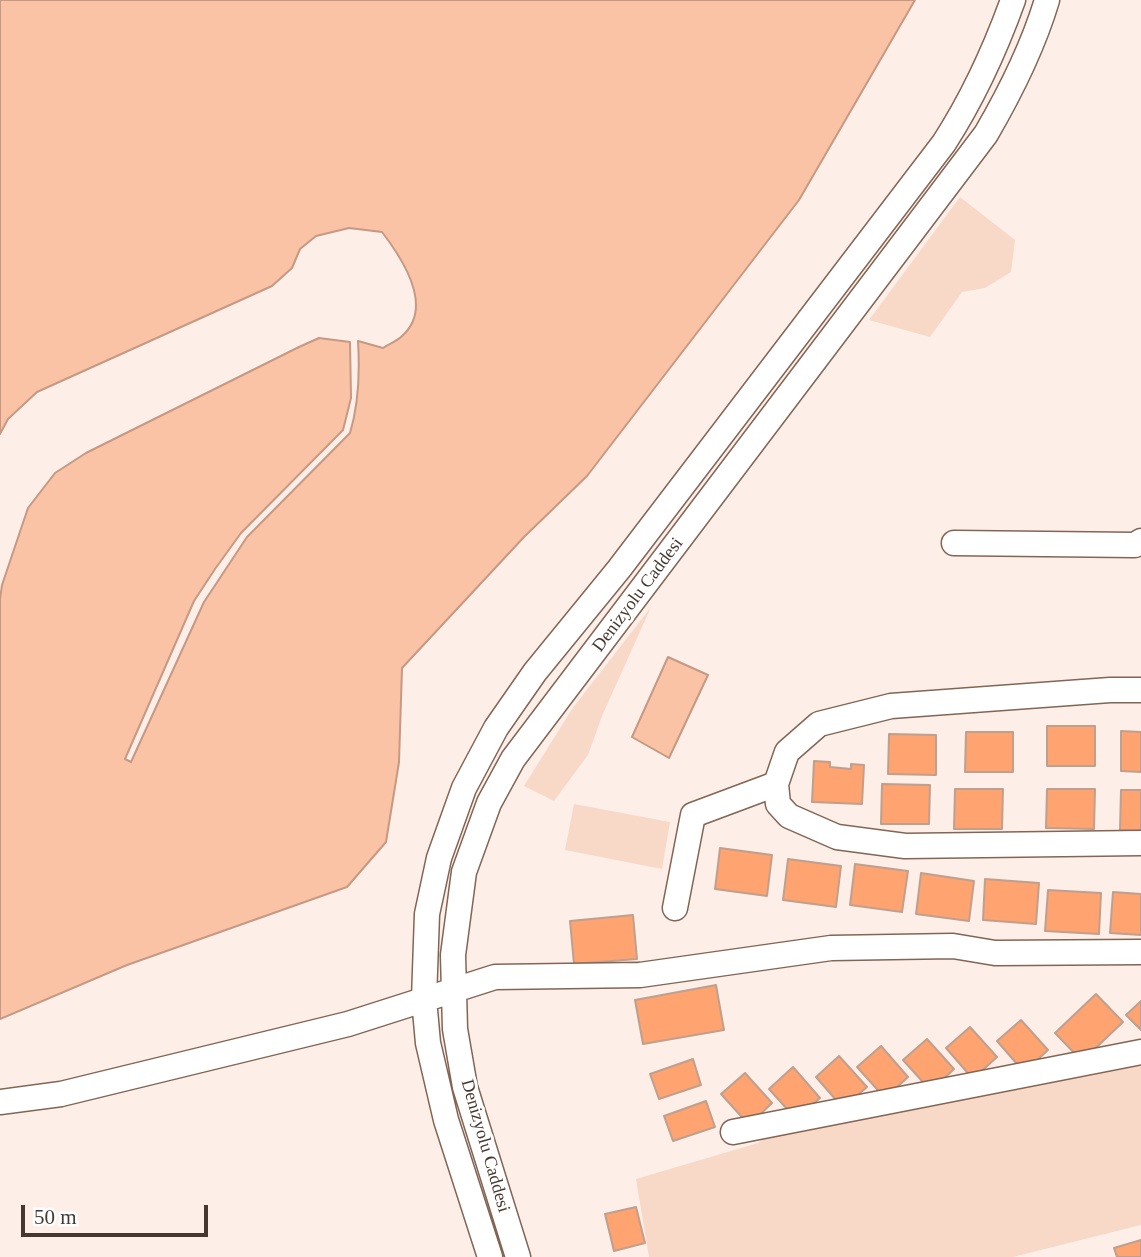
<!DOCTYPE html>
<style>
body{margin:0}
#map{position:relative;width:1141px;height:1257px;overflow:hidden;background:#fdefe8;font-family:Georgia,serif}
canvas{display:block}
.scale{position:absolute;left:21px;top:1205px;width:187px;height:32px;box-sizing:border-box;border:4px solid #463831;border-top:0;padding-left:9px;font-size:21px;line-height:24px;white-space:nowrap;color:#463831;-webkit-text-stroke:5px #fff;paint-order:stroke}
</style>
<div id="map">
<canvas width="1141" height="1257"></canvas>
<div class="scale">50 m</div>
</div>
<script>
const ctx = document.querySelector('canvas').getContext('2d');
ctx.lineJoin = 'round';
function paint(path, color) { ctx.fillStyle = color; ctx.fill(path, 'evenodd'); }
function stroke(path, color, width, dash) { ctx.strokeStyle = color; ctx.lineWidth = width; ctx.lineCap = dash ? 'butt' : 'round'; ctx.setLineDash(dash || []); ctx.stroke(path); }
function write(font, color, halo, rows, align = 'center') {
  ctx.font = font + ' Georgia,serif'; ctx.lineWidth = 6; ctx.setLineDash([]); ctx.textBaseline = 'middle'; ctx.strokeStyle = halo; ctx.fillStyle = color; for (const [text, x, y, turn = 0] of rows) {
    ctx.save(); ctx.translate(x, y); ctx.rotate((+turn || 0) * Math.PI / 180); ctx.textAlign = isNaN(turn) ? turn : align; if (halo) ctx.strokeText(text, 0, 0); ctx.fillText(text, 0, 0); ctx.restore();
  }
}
paint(new Path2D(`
 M 960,197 L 1015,240 L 1011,272 L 985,288 L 962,292 L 930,337 L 869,320 Z
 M 651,607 L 602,716 L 588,755 L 554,801 L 524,786 L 572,709 Z
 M 574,804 L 670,822 L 662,869 L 565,850 Z
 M 1141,1057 L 1141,1225 L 1013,1257 L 649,1257 L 636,1179 L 758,1143 L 784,1122 Z`), '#f8d8c7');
const water = new Path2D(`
 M 0,0 L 915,0 L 799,200 L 587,476 L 524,537 L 402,668 L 399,762 L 386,842 L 347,887 L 127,965 L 0,1019 L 0,599 L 2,585 L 28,508 L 55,473 L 86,453 L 299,347 L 319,338 L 350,342 L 351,398 L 343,430 L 241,533 L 215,569 L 194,601 L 125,759 L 131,762 L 204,602 L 247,537 L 350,433 C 359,403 360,373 358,341 L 383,348 C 389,344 397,341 402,336 C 435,307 402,258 382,232 L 349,228 L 316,236 L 300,249 L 292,268 L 272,286 L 37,392 L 8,419 L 0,434 Z
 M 668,657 L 708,675 L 669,758 L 632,737 Z`);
paint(water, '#fbc3a6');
stroke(water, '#c59983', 2);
const building = new Path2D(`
 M 1047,726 L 1095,726 L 1095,766 L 1047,766 Z
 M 1121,731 L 1141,732 L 1141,772 L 1121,771 Z
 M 966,732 L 1013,732 L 1013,772 L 965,772 Z
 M 889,734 L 936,735 L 936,775 L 888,774 Z
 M 814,761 L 830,762 L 830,767 L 851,769 L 851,764 L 864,765 L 862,804 L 812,802 Z
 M 882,784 L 930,785 L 929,824 L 881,824 Z
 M 955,789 L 1003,789 L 1002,829 L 954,829 Z
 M 1047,789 L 1095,789 L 1094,829 L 1046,828 Z
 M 1121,790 L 1141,790 L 1141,831 L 1120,830 Z
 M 720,848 L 772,855 L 767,896 L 715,889 Z
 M 788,859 L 841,866 L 836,907 L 783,900 Z
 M 855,864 L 908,871 L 902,912 L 850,905 Z
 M 921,873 L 974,881 L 969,921 L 916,914 Z
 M 985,879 L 1039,883 L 1036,924 L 983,920 Z
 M 1048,890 L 1101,893 L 1099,934 L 1045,931 Z
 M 1113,892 L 1141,894 L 1141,935 L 1110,933 Z
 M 633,915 L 637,959 L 574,964 L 570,921 Z
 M 716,985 L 724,1030 L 643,1044 L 635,1000 Z
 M 1096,994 L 1123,1022 L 1082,1061 L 1055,1033 Z
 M 1141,1001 L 1141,1030 L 1126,1015 Z
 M 1021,1020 L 1048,1050 L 1024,1072 L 997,1041 Z
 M 970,1027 L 997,1057 L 973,1079 L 946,1048 Z
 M 927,1039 L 954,1069 L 931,1091 L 903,1060 Z
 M 881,1046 L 908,1077 L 885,1098 L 857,1067 Z
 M 839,1056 L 867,1087 L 843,1108 L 816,1077 Z
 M 693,1059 L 701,1085 L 659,1099 L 650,1074 Z
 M 793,1067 L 820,1098 L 796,1119 L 769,1089 Z
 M 745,1073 L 772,1103 L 749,1125 L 721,1094 Z
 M 706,1101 L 715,1127 L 673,1141 L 664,1116 Z
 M 636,1207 L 645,1243 L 614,1251 L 605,1214 Z
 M 1141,1240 L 1141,1257 L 1117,1257 L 1114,1248 Z`);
paint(building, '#ffa371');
stroke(building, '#bf9f8e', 2);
const minor = new Path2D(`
 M 954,543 L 1135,545 L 1141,541
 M 1141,690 L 1110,690 L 891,706 L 819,724 L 787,752 L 776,784 L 778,804 L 789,816 L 837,837 L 905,846 L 1141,843
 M 675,908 L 693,815 L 776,784
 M 0,1102 L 61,1094 L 348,1024 L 495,977 L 640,975 L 831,948 L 953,946 L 995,953 L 1141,952
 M 733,1132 L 1141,1052
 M 490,1257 L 446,1120 L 428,1043 L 424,999 L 427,914 L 439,858 L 464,788 L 496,728 L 535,672 L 619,569 L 944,143 C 973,98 995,50 1013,0
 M 518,1257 L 465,1087 L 455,1029 L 453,955 L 464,872 L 489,803 L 513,759 L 986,134 C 1011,91 1033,47 1047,0`);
stroke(minor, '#826555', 27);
stroke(minor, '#fff', 24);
write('18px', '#463831', '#fff', [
 ["Denizyolu Caddesi",638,595,-53],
 ["Denizyolu Caddesi",485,1146,74]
]);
</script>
